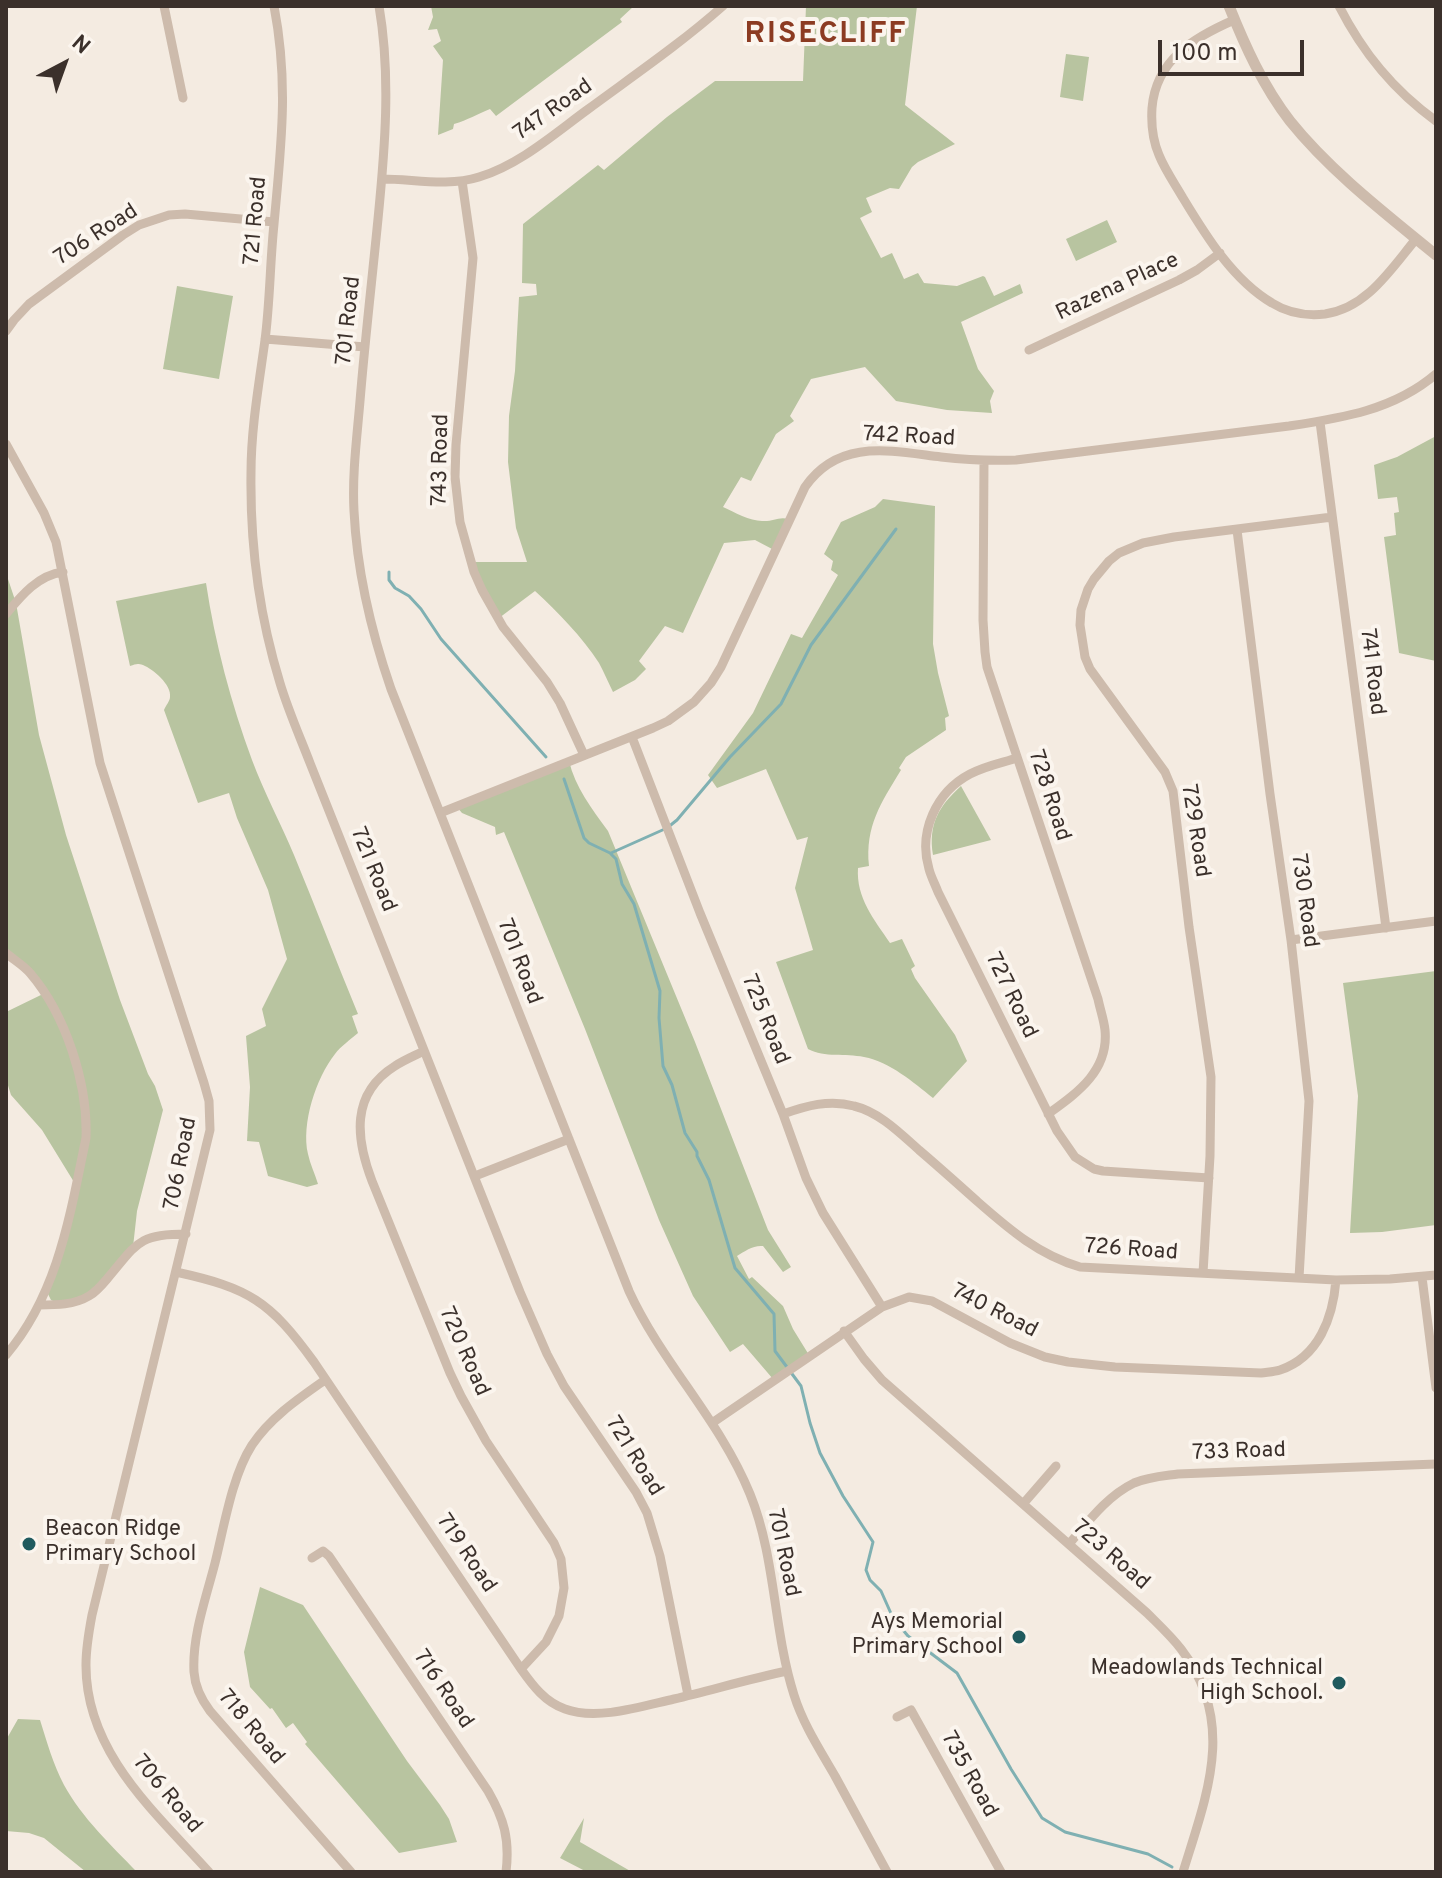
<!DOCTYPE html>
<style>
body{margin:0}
#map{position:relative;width:1442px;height:1878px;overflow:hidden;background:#f4ebe1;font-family:Overpass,sans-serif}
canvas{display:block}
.frame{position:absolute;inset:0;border:8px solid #3b302b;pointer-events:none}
.north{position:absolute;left:24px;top:24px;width:80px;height:80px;-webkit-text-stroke:6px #fbf5ee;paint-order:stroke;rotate:41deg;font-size:22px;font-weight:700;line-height:32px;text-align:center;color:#3b302b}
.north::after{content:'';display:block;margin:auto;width:28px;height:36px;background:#3b302b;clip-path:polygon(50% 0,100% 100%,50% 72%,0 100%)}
.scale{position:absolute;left:1158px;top:40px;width:146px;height:36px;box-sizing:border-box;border:4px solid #3b302b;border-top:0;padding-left:10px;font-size:24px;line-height:28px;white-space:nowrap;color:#3b302b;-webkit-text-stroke:6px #fbf5ee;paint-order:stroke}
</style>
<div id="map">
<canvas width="1442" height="1878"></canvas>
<div class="frame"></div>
<div class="north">N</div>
<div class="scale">100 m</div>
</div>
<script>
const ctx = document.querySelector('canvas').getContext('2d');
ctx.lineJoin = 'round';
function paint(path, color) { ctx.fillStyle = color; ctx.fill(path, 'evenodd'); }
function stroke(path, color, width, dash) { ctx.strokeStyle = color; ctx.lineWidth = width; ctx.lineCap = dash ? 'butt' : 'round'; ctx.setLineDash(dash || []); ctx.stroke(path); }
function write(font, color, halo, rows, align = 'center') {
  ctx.font = font + ' Overpass,sans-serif'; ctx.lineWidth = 8; ctx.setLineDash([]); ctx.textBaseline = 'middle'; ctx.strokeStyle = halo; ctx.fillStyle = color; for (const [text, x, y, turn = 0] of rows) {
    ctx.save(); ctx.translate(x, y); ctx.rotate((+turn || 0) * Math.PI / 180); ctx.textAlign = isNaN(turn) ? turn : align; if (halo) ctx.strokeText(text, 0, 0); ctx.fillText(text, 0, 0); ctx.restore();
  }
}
paint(new Path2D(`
 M 431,6 L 634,6 L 620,19 L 622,22 L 496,116 L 490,109 C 477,114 468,120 454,124 L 453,129 L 438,135 L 443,60 L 433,46 L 441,41 L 437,29 L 428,30 L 433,17 Z
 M 806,6 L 917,6 L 905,105 L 955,144 L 918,162 L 912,167 L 899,189 L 890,188 L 866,198 L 872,212 L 860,218 L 881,258 L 892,253 L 904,279 L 918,273 L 924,283 L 957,286 L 983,276 L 985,277 L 994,296 L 1020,284 L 1023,293 L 961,322 L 978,369 L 994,391 L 990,401 L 992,413 L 947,410 L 896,401 L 865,367 L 811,379 L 790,416 L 794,421 L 776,434 L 751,481 L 741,477 L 723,507 C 734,512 750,521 762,521 C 773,522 778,516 789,519 L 774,550 L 755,540 L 724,543 L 683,633 L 665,626 L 639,661 L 646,669 L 635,680 L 613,692 C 608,682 604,672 599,663 C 582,637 558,612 535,591 L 499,618 L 471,562 L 527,562 L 516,528 L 508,462 L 509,416 L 515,371 L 519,297 L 537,295 L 536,284 L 522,283 L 523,224 L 598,165 L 604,170 L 667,117 L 715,81 L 803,81 Z
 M 1066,54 L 1089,57 L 1083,101 L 1060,97 Z
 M 1107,220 L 1117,242 L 1076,261 L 1066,239 Z
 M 177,286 L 233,296 L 219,379 L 163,369 Z
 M 1436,436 L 1436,604 C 1434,613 1436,620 1434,629 L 1436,630 L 1436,661 L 1399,653 L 1384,537 L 1396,535 L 1394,513 L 1399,512 L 1397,497 L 1378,499 L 1374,465 L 1397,457 Z
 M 883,499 L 935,506 L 933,644 L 938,673 L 949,716 L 945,718 L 946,730 L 906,757 L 899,768 L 901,770 C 881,803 865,826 869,866 L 858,868 C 856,898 874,919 890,943 L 902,939 L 915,966 L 911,969 L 915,978 L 955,1035 L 967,1061 L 933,1098 C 913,1082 890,1062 864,1057 C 845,1053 825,1058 808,1049 L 776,962 L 813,950 L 795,888 L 808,837 L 797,840 L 766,769 L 717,788 L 708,775 L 753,713 L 791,634 L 802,638 L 838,575 L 831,570 L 833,561 L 824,554 L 841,522 L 875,507 Z
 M 6,573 L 16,603 L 39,735 L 66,835 L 120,1000 L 148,1074 L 155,1086 L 163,1110 L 137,1211 L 133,1247 L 94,1293 L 59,1304 L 51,1300 L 48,1294 L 77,1187 L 42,1130 L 11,1095 L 6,1079 L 6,1012 L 45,993 L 6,954 Z
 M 206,583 C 215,643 231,703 252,760 C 264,792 281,824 294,855 C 316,908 336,961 358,1014 L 352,1016 L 358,1033 C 350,1040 341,1046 335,1054 C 316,1078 301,1124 308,1154 C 310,1164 315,1174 318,1184 L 307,1187 L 268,1176 L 259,1142 L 247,1141 L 250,1087 L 246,1036 L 266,1026 L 262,1009 L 287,959 L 268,890 L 237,818 L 229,793 L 198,803 L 164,710 C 166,705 170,701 170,697 C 172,685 153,669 143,665 C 137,663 136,664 130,666 L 116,601 Z
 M 569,761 C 575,787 592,809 608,831 L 695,1042 L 768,1230 L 791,1267 L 783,1272 L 763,1246 C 753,1245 745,1251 737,1256 L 749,1279 L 752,1277 L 783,1306 L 793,1329 L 809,1355 L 773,1379 L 743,1344 L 730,1352 L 693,1296 L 659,1220 L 585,1029 L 504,832 L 496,835 L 495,827 L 462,813 L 456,806 Z
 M 961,786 L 991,840 L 933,855 C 928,824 939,806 961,786 Z
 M 1436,971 L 1436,1225 L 1382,1232 L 1350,1233 L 1358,1096 L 1343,983 Z
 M 260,1587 L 303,1605 L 407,1761 L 440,1805 L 449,1819 L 457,1842 L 399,1853 L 305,1744 L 307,1742 L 293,1723 L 286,1728 L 272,1708 L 270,1709 L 250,1687 L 244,1652 Z
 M 18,1719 L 40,1720 C 47,1742 53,1764 64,1785 C 82,1818 111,1845 137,1872 L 86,1872 L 44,1838 L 29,1833 L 6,1831 L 6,1740 Z
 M 584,1818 L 580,1842 L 632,1872 L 587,1872 L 560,1858 Z`), '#b8c4a0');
stroke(new Path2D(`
 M 389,572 L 389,580 L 395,588 L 409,596 L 421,609 L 441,639 L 546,757
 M 564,779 L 584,838 L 589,843 L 610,853 L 616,859 L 622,884 L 634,904 L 660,991 L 659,1018 L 663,1066 L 672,1085 L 685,1133 L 697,1152 L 697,1156 L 709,1180 L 735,1268 L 774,1314 L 775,1351 L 801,1386 L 810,1423 L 820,1453 L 843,1496 L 873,1542 L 866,1570 L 870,1580 L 881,1591 L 893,1618 L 908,1636 L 957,1673 L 1011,1769 L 1042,1818 L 1065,1832 L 1148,1854 L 1172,1867
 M 611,853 L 667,828 L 677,820 L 730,757 L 781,704 L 811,645 L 896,529`), '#7fb0b2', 3);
stroke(new Path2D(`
 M 164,6 L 183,98
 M 274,6 C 289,84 281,146 274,224 C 270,262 270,302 265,340 C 259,384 251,428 251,473 C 250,544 259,615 280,683 C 288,710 300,737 310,763 L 520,1292 L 547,1354 L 564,1386 L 636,1492 L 647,1513 L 660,1556 L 688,1695
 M 379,6 C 391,76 385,148 378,219 C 372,280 365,340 360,401 C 357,437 352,474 354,511 C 357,573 371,631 391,689 L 629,1291 C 662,1363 720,1420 750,1494 C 776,1558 773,1629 794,1695 C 803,1724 820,1750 835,1776 C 852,1808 870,1840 887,1872
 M 1339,6 C 1363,53 1393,90 1436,121
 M 1234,20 C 1195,37 1156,59 1152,108 C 1151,124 1153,141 1159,155 C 1165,170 1175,184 1183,198 C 1206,236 1233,280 1272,303 C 1288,313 1307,316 1325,314 C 1367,308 1391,269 1416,239
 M 382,179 C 414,179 447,187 479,177 C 519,165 554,134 587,110 C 633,76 680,44 723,6
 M 462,181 L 473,258 L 456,445 L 455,477 L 460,522 L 474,572 L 482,590 L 503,627 L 547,682 L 560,703 L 584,755
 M 6,331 L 14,320 L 29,304 L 123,235 L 139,225 L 169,215 L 185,214 L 274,222
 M 265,339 L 365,347
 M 1029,350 L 1179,280 L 1197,270 L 1220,253
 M 1320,422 L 1386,928
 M 6,444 L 44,513 L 56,542 L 100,763 L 204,1083 L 209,1101 L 210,1130 L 92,1615 C 89,1631 86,1648 86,1664 C 85,1752 155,1812 209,1872
 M 984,461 L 983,620 L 985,652 L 987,667 L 1098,999 C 1100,1009 1104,1020 1105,1030 C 1109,1071 1077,1093 1048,1114
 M 1237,530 L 1270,794 L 1291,940 L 1309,1101 L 1299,1278
 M 6,614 C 21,596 38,575 63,572
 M 632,737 L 700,913 L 783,1114 L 806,1178 L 823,1213 L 882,1307
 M 1017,758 C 1001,763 985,766 970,774 C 936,792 918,832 929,869 C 931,877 935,884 938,892 L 1057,1131 L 1075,1157 L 1094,1169 L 1103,1171 L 1209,1178
 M 440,813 L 653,728 L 668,721 L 694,702 L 711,683 L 721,667 L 805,487 C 839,438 891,451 941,457 C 967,460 991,461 1016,460 L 1289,426 C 1342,418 1394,410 1436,374
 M 1291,940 L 1436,921
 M 6,953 C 14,960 23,965 30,973 C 66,1015 88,1084 86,1138 C 70,1215 58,1294 6,1355
 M 424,1051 C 414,1056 404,1060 395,1066 C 350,1094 356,1139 372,1181 L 450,1373 L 461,1396 L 486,1441 L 554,1543 L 561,1559 L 564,1588 L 559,1616 L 546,1642 L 521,1669
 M 783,1114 C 806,1106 829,1099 854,1106 C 879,1112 900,1133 919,1150 C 939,1167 959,1185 978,1202 C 1010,1230 1039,1255 1080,1267 L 1336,1280 L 1390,1279 L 1436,1275
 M 475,1176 L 569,1139
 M 176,1272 C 249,1288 270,1301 314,1362 L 521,1669 C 533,1686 545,1702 565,1709 C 597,1721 643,1706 674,1699 C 712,1690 749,1679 787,1671
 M 1203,1273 L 1210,1156 L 1211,1077 L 1189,927 L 1173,791 L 1165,772 L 1090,669 L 1085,657 L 1080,625 L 1081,610 L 1088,589 L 1094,579 L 1109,561 L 1119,553 L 1143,543 L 1174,537 L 1332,517
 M 1422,1277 L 1436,1388
 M 39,1305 C 56,1305 74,1305 89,1296 C 96,1292 102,1285 107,1279 C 137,1244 137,1234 186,1234
 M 844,1331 L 864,1359 L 882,1380 L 1147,1613 C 1159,1625 1171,1636 1181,1649 C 1237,1722 1207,1794 1183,1872
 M 325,1380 C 298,1399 271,1417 252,1445 C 232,1476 224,1527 215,1563 C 206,1598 192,1636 194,1672 C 195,1687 201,1699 210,1711 L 351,1872
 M 712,1423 L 882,1307 L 909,1297 L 932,1301 L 1010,1343 L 1045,1357 L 1068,1362 L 1115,1367 L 1261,1373 C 1267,1372 1274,1372 1280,1370 C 1319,1357 1333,1317 1336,1280
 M 1023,1504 L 1056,1466
 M 1069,1544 C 1088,1522 1107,1496 1134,1483 C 1148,1477 1164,1476 1178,1474 L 1436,1464
 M 312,1558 L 323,1551 L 329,1556 L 488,1791 C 504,1819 510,1839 506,1872
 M 897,1717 L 911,1710 L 1001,1872`), '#cdbbac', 9);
stroke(new Path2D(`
 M 1229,6 C 1245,46 1263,86 1290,121 C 1330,171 1386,214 1436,255`), '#cdbbac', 11);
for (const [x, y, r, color] of [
 [29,1544,8,"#1f5a5e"],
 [1019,1637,8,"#1f5a5e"],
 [1339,1683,8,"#1f5a5e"]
]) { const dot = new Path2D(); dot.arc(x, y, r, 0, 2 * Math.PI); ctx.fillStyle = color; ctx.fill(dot); stroke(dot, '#fbf5ee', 3); }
write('22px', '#3b302b', '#fbf5ee', [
 ["747 Road",554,111,-35],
 ["721 Road",257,221,-85],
 ["706 Road",97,236,-33],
 ["Razena Place",1118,288,-25],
 ["701 Road",350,321,-84],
 ["742 Road",909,438,3],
 ["743 Road",442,460,-89],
 ["741 Road",1371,672,83],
 ["728 Road",1048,796,72],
 ["729 Road",1194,831,81],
 ["721 Road",372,870,68],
 ["730 Road",1303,901,82],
 ["701 Road",518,962,69],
 ["727 Road",1010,996,64],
 ["725 Road",764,1020,68],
 ["706 Road",182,1164,-79],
 ["726 Road",1131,1251,4],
 ["740 Road",994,1312,27],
 ["720 Road",463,1352,66],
 ["733 Road",1239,1453,-2],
 ["721 Road",633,1457,58],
 ["701 Road",782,1553,78],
 ["719 Road",465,1554,56],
 ["723 Road",1110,1556,41],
 ["716 Road",442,1690,56],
 ["718 Road",250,1728,50],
 ["735 Road",968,1775,61],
 ["706 Road",166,1795,50]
]);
write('22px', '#3b302b', '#fbf5ee', [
 ["Beacon Ridge",45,1531,"left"],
 ["Primary School",45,1556,"left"],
 ["Ays Memorial",1003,1624],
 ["Primary School",1003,1649],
 ["Meadowlands Technical",1323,1670],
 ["High School.",1323,1695]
], 'right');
ctx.letterSpacing = '2px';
write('bold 30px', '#8c3b22', '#fbf5ee', [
 ["RISECLIFF",826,36]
]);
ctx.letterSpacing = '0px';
</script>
